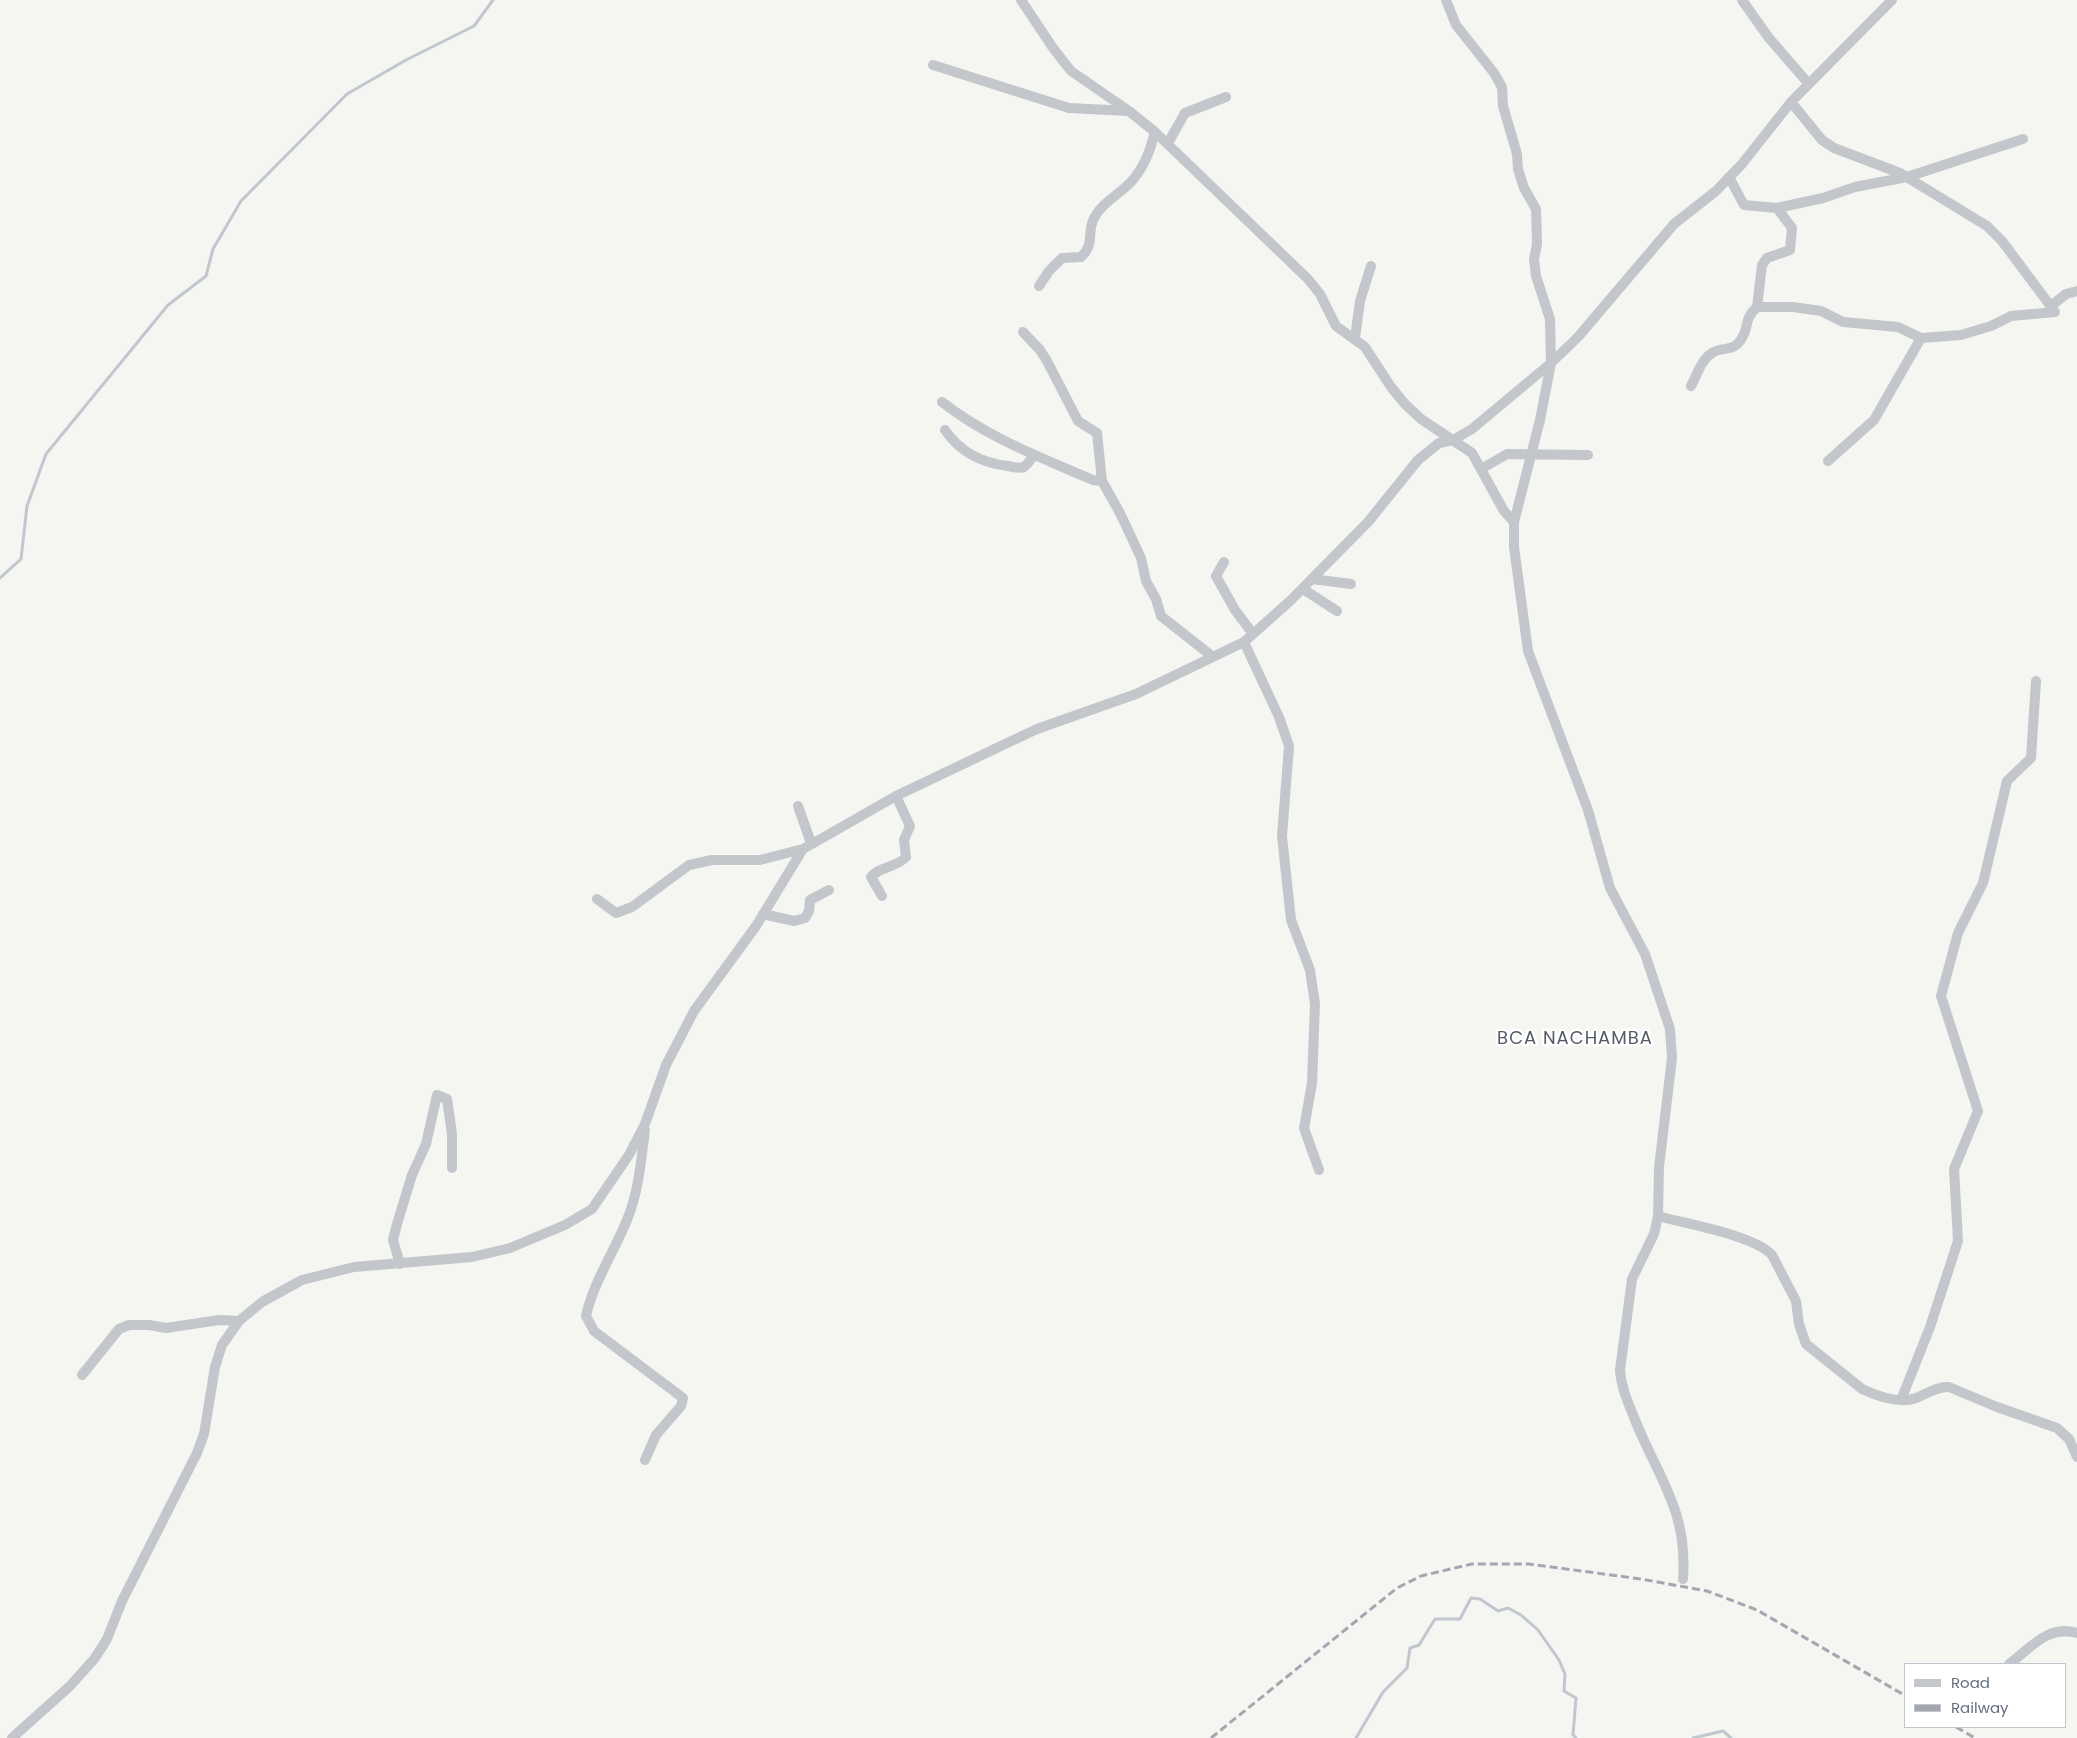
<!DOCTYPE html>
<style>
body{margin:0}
#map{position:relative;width:2077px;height:1738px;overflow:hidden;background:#f5f6f2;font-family:Poppins,sans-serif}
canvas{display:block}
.legend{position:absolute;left:1904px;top:1663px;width:162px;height:65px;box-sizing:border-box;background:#fff;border:1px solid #c1c5cd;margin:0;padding:6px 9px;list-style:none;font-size:15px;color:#656f83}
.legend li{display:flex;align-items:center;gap:10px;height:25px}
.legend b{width:25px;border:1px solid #c1c5cd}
</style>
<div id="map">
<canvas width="2077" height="1738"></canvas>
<ul class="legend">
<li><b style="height:6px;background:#c3c6ca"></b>Road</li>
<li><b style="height:6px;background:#a4a7af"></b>Railway</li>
</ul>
</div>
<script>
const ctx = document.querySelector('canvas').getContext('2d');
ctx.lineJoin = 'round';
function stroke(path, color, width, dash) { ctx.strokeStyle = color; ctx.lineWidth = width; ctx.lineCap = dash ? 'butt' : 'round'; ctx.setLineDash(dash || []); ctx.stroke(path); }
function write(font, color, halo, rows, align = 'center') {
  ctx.font = font + ' Poppins,sans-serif'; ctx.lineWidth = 5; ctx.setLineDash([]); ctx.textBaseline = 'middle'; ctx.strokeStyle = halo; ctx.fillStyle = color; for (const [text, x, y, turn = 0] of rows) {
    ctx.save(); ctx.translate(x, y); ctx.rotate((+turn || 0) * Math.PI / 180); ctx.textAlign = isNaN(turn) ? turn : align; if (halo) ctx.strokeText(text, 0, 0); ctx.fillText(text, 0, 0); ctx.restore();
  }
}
stroke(new Path2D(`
 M 0,578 L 21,559 L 27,506 L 46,454 L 168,305 L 206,276 L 213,249 L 241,201 L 347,94 L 406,60 L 474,26 L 493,0
 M 1356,1738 L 1383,1692 L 1407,1668 L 1410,1648 L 1419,1645 L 1435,1619 L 1460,1619 L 1471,1598 L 1480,1599 L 1498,1611 L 1508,1608 L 1521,1615 L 1538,1630 L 1559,1660 L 1565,1674 L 1564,1691 L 1576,1698 L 1573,1735 L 1576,1738
 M 1693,1738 L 1723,1731 L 1731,1738`), '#c0c7ce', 3);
stroke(new Path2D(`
 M 1021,0 L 1053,48 L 1071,71 L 1129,111 L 1155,132 L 1308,279 L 1320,294 L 1336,326 L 1365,347 L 1391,387 L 1405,404 L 1421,419 L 1472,453 L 1504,511 L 1514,522
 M 1446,0 L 1456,25 L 1494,73 L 1502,87 L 1503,106 L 1517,154 L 1518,169 L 1524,188 L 1536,209 L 1537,244 L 1534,259 L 1536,276 L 1550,319 L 1551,363 L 1540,420 L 1514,522 L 1514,547 L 1528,651 L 1588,810 L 1610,888 L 1645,954 L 1670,1029 L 1672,1058 L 1659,1167 L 1658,1216 L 1654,1234 L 1632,1279 L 1620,1370 C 1621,1388 1629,1404 1635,1420 C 1659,1479 1688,1511 1683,1579
 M 1742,0 L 1769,38 L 1808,83
 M 933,65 L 1069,108 L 1128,111
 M 1791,102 L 1822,140 L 1834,148 L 1900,173 L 1987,226 L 2002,241 L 2055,312 L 2011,316 L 1991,326 L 1961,335 L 1921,338 L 1874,420 L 1828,461
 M 1168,143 L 1185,113 L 1226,97
 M 1729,177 L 1744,205 L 1777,208 L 1823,198 L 1855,187 L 1907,177 L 2023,139
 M 1777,208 L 1792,228 L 1790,250 L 1767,258 L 1762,265 L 1757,307 L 1793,307 L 1821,311 L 1843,322 L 1898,327 L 1921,338
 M 1039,286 L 1049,271 L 1062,258 L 1081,257 C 1096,242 1086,234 1094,218 C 1102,203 1118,195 1130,183 C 1144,168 1150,151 1155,132
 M 2051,306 L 2066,294 L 2077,291
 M 1023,332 L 1040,350 L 1047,361 L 1078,421 L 1097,433 L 1102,481 L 1120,513 L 1141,558 L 1146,581 L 1156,599 L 1161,616 L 1213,657
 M 1355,338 L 1360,301 L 1371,266
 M 1691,386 C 1697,375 1701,360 1712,353 C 1722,346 1734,353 1742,338 C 1750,325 1743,320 1757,307
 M 942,402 C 988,438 1040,457 1093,480 L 1102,481
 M 945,430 C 960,452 981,463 1008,466 C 1013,467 1019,469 1024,467 C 1028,464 1031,459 1034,455
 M 1481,469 L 1507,454 L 1588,455
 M 1224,562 L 1216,576 L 1235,610 L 1253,634
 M 1312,579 L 1351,584
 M 1303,589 L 1337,611
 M 1244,642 L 1279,717 L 1289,746 L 1282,836 L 1291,920 L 1310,970 L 1315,1004 L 1312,1083 L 1304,1128 L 1319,1170
 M 798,806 L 811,843
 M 882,896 L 871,877 C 880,866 896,868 906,857 L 904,840 L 910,826 L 896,796
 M 597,899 L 616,913 L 632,907 L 689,865 L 712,860 L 760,860 L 803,849
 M 763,914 L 794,921 L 805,918 L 809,911 L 810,900 L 829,890
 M 1658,1216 C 1686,1224 1754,1235 1772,1255 L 1796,1301 L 1799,1324 L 1806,1344 L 1862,1389 C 1877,1396 1900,1404 1916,1398 C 1926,1394 1938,1386 1949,1387 L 1997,1407 L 2057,1428 L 2069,1439 L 2077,1457
 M 400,1264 L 393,1240 L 397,1224 L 412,1175 L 426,1144 L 437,1095 L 447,1099 L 452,1134 L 452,1168
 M 82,1375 L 119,1329 L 129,1325 L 149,1325 L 166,1328 L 219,1320 L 239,1321
 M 1901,1400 L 1930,1327 L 1958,1241 L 1954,1169 L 1978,1111 L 1941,996 L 1958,933 L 1983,883 L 2007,781 L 2031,758 L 2036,681
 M 645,1460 L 656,1435 L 681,1406 L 683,1398 L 594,1331 L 586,1316 C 593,1283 614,1252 627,1220 C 639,1191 641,1160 645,1130
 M 2009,1664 C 2030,1649 2048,1624 2077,1633
 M 12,1738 L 70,1686 L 95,1658 L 107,1639 L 122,1601 L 197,1453 L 204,1434 L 215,1367 L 222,1345 L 239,1321 L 262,1302 L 302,1280 L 354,1267 L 472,1257 L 510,1248 L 565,1225 L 592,1209 L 629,1155 L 645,1124 L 666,1065 L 694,1011 L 756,926 L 803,849 L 896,796 L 1003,745 L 1037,729 L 1136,694 L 1244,642 L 1290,601 L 1368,522 L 1418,460 L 1439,443 L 1453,440 L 1472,429 L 1551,363 L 1578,337 L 1674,224 L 1716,191 L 1742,164 L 1791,102 L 1892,0`), '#c3c6ca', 10);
stroke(new Path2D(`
 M 1956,1727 L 1975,1738
 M 1211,1738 L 1397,1588 L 1421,1576 L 1472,1564 L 1529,1564 L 1641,1579 L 1707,1591 L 1757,1610 L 1906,1696`), '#a4a7af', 3, [8, 4]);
ctx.letterSpacing = '1px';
write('18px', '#535a68', '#fff', [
 ["BCA NACHAMBA",1575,1039]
]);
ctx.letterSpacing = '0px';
</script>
